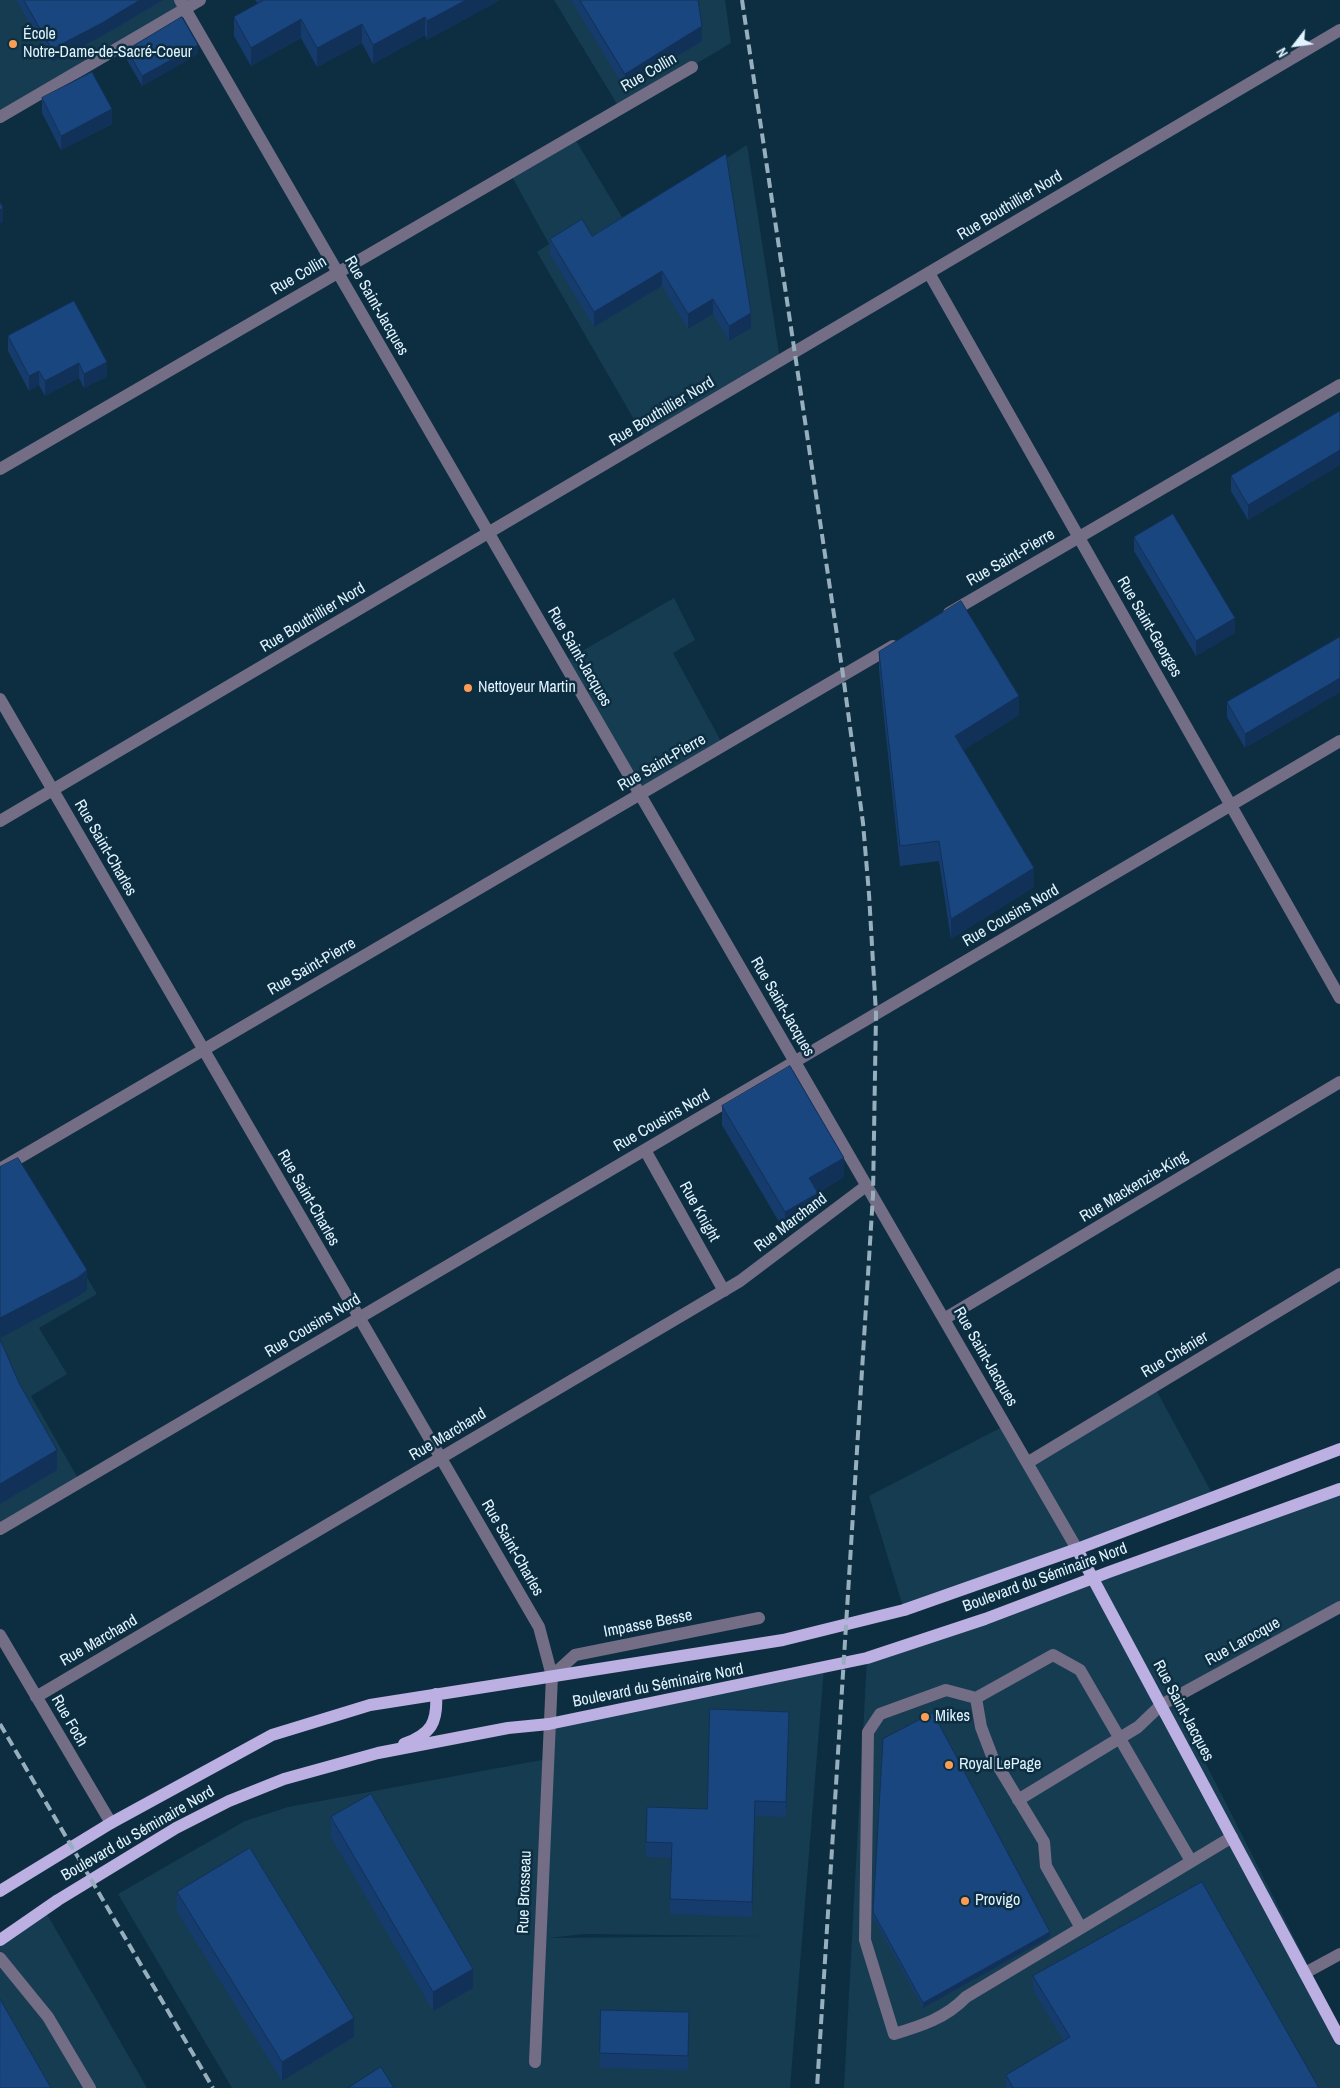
<!DOCTYPE html>
<meta charset="utf-8">
<style>
body{margin:0}
#map{position:relative;width:1340px;height:2088px;overflow:hidden;background:#0d2e41;font-family:"Archivo Narrow",sans-serif}
canvas{display:block}
.north{position:absolute;left:1270px;top:20px;width:50px;height:50px;-webkit-text-stroke:4px #0d2e41;paint-order:stroke;rotate:240deg;font-size:14px;font-weight:700;line-height:20px;text-align:center;color:#e0f3ff}
.north::after{content:'';display:block;margin:auto;width:18px;height:22px;background:#e0f3ff;clip-path:polygon(50% 0,100% 100%,50% 72%,0 100%)}
</style>
<div id="map">
<canvas width="1340" height="2088"></canvas>
<div class="north">N</div>
</div>
<script>
const ctx = document.querySelector('canvas').getContext('2d');
ctx.lineJoin = 'round';
function paint(path, color) { ctx.fillStyle = color; ctx.fill(path, 'evenodd'); }
function stroke(path, color, width, dash) { ctx.strokeStyle = color; ctx.lineWidth = width; ctx.lineCap = dash ? 'butt' : 'round'; ctx.setLineDash(dash || []); ctx.stroke(path); }
function write(font, color, halo, rows, align = 'center') {
  ctx.font = font + ' "Archivo Narrow",sans-serif'; ctx.lineWidth = 5; ctx.setLineDash([]); ctx.textBaseline = 'middle'; ctx.strokeStyle = halo; ctx.fillStyle = color; for (const [text, x, y, turn = 0] of rows) {
    ctx.save(); ctx.translate(x, y); ctx.rotate((+turn || 0) * Math.PI / 180); ctx.textAlign = isNaN(turn) ? turn : align; if (halo) ctx.strokeText(text, 0, 0); ctx.fillText(text, 0, 0); ctx.restore();
  }
}
paint(new Path2D(`
 M 0,0 L 180,0 L 185,9 L 0,117 Z
 M 554,0 L 725,0 L 731,43 L 620,109 Z
 M 573,136 L 625,222 L 747,145 L 780,360 L 646,440 L 537,252 L 549,244 L 510,173 Z
 M 674,598 L 695,640 L 673,653 L 723,745 L 640,794 L 563,662 Z
 M 15,1160 L 97,1294 L 39,1328 L 67,1374 L 31,1396 L 80,1482 L 0,1529 L 0,1169 Z
 M 1154,1386 L 1214,1497 L 904,1610 L 869,1496 L 1006,1425 L 1027,1462 Z
 M 1340,1489 L 1340,1607 L 1173,1699 L 1340,2028 L 1340,2088 L 844,2088 L 867,1658 Z
 M 824,1668 L 790,2088 L 232,2088 L 118,1894 L 245,1821 L 288,1807 L 547,1759 L 549,1724 ZM 585,1934 L 760,1936 L 761,1936 L 548,1938 Z
 M 44,1909 L 147,2088 L 0,2088 L 0,1940 Z`), '#153c51');
stroke(new Path2D(`
 M 180,0 L 1077,1549
 M 0,117 L 200,0
 M 929,273 L 1340,998
 M 0,469 L 692,67
 M 949,613 L 1340,385
 M 0,699 L 539,1627 L 552,1676 L 535,2062
 M 0,821 L 1340,30
 M 645,1150 L 724,1291
 M 0,1169 L 893,646
 M 944,1319 L 1340,1082
 M 1027,1463 L 1340,1274
 M 0,1529 L 1340,741
 M 0,1635 L 111,1823
 M 552,1676 L 575,1655 L 759,1618
 M 36,1697 L 740,1281 L 866,1186
 M 976,1698 L 946,1690 L 880,1714 L 868,1732 L 865,1940 L 894,2034 C 921,2026 946,2018 966,1997 L 1081,1928
 M 1018,1800 L 1138,1727 L 1161,1705 L 1340,1607
 M 1191,1861 L 1080,1670 L 1053,1655 L 976,1698 L 981,1727 L 992,1756 L 1044,1842 L 1046,1866 L 1081,1928 L 1232,1837
 M 0,1958 L 48,2017 L 90,2088
 M 1305,1973 L 1340,1954`), '#736d86', 12);
stroke(new Path2D(`
 M 1077,1549 L 1340,2039
 M 404,1744 C 431,1734 438,1723 436,1694
 M 0,1891 L 111,1823 L 272,1735 L 370,1705 L 783,1640 L 904,1610 L 1077,1549 L 1340,1449
 M 0,1940 L 58,1900 L 176,1828 L 229,1801 L 284,1779 L 378,1753 L 508,1728 L 549,1724 L 867,1658 L 985,1619 L 1109,1572 L 1340,1489`), '#bcafe2', 12);
stroke(new Path2D(`
 M 742,0 L 843,675 L 863,823 L 869,894 L 876,1014 L 873,1195 L 817,2088
 M 0,1724 L 213,2088`), '#97afbd', 4, [10, 5]);
paint(new Path2D(`
 M 16,0 L 163,0 L 102,36 L 52,62 Z
 M 255,0 L 500,0 L 427,40 L 425,35 L 373,64 L 362,43 L 317,67 L 301,38 L 251,66 L 234,36 L 234,17 L 258,4 Z
 M 571,0 L 698,0 L 702,41 L 625,88 Z
 M 127,50 L 198,54 L 142,86 L 127,60 Z
 M 42,98 L 112,124 L 61,150 L 42,113 Z
 M 726,154 L 751,328 L 729,341 L 713,314 L 688,329 L 662,286 L 594,327 L 550,254 L 550,239 L 592,236 Z
 M 74,301 L 107,377 L 84,388 L 79,378 L 45,396 L 39,385 L 29,391 L 8,351 L 8,336 Z
 M 1340,411 L 1340,465 L 1248,520 L 1231,491 L 1231,476 Z
 M 1134,537 L 1235,633 L 1196,656 L 1134,551 Z
 M 1340,637 L 1340,692 L 1245,748 L 1227,717 L 1227,702 Z
 M 879,652 L 1019,715 L 963,750 L 1034,887 L 951,939 L 939,861 L 900,866 L 879,671 Z
 M 722,1106 L 844,1177 L 817,1193 L 818,1212 L 785,1232 L 722,1125 Z
 M 789,1726 L 786,1817 L 755,1816 L 752,1917 L 670,1914 L 672,1858 L 646,1857 L 646,1842 L 707,1809 Z
 M 331,1817 L 473,1988 L 433,2011 L 331,1837 Z
 M 177,1892 L 354,2037 L 282,2081 L 177,1911 Z
 M 873,1912 L 1050,1937 L 923,2008 L 873,1917 Z
 M 1033,1976 L 1319,2088 L 1006,2088 L 1006,2075 L 1064,2041 L 1033,1990 Z
 M 601,2010 L 689,2027 L 688,2070 L 600,2068 Z`), '#163c6d');
paint(new Path2D(`
 M 140,0 L 163,0 L 102,36 L 52,62 L 52,49 Z
 M 466,0 L 500,0 L 427,40 L 427,21 Z
 M 425,17 L 425,35 L 373,64 L 373,45 Z
 M 301,19 L 301,38 L 251,66 L 251,48 Z
 M 362,24 L 362,43 L 317,67 L 317,48 Z
 M 702,26 L 702,41 L 625,88 L 625,74 Z
 M 198,45 L 198,54 L 142,86 L 142,76 Z
 M 112,109 L 112,124 L 61,150 L 61,136 Z
 M 3,208 L 3,222 L 0,224 L 0,210 Z
 M 662,271 L 662,286 L 594,327 L 594,312 Z
 M 713,299 L 713,314 L 688,329 L 688,314 Z
 M 751,313 L 751,328 L 729,341 L 729,326 Z
 M 107,362 L 107,377 L 84,388 L 84,374 Z
 M 79,363 L 79,378 L 45,396 L 45,381 Z
 M 39,371 L 39,385 L 29,391 L 29,376 Z
 M 1340,450 L 1340,465 L 1248,520 L 1248,505 Z
 M 1235,618 L 1235,633 L 1196,656 L 1196,641 Z
 M 1340,678 L 1340,692 L 1245,748 L 1245,734 Z
 M 1019,696 L 1019,715 L 955,756 L 955,736 Z
 M 1034,868 L 1034,887 L 951,939 L 951,919 Z
 M 844,1158 L 844,1177 L 809,1197 L 809,1178 Z
 M 818,1193 L 818,1212 L 785,1232 L 785,1212 Z
 M 87,1270 L 87,1290 L 77,1297 L 0,1338 L 0,1318 Z
 M 57,1450 L 57,1470 L 0,1504 L 0,1484 Z
 M 789,1712 L 789,1726 L 786,1817 L 786,1802 Z
 M 755,1801 L 755,1816 L 752,1917 L 752,1902 Z
 M 1050,1932 L 1050,1937 L 923,2008 L 923,2003 Z
 M 473,1969 L 473,1988 L 433,2011 L 433,1992 Z
 M 354,2018 L 354,2037 L 282,2081 L 282,2062 Z`), '#123159');
const building = new Path2D(`
 M 24,0 L 140,0 L 102,23 L 52,49 Z
 M 264,0 L 466,0 L 427,21 L 425,17 L 373,45 L 362,24 L 317,48 L 301,19 L 251,48 L 234,17 Z
 M 580,0 L 698,0 L 702,26 L 625,74 Z
 M 182,17 L 198,45 L 142,76 L 127,50 Z
 M 92,72 L 112,109 L 61,136 L 42,98 Z
 M 726,154 L 751,313 L 729,326 L 713,299 L 688,314 L 662,271 L 594,312 L 550,239 L 582,219 L 592,236 Z
 M 0,202 L 3,208 L 0,210 Z
 M 74,301 L 107,362 L 84,374 L 79,363 L 45,381 L 39,371 L 29,376 L 8,336 Z
 M 1340,411 L 1340,450 L 1248,505 L 1231,476 Z
 M 1173,514 L 1235,618 L 1196,641 L 1134,537 Z
 M 961,601 L 1019,696 L 955,736 L 1034,868 L 951,919 L 939,841 L 900,846 L 879,652 Z
 M 1340,637 L 1340,678 L 1245,734 L 1227,702 Z
 M 790,1066 L 844,1158 L 809,1178 L 818,1193 L 785,1212 L 722,1106 Z
 M 18,1158 L 87,1270 L 77,1278 L 0,1318 L 0,1167 Z
 M 0,1339 L 19,1383 L 57,1450 L 0,1484 Z
 M 710,1709 L 789,1712 L 786,1802 L 755,1801 L 752,1902 L 670,1899 L 672,1843 L 646,1842 L 647,1807 L 707,1809 Z
 M 933,1713 L 1050,1932 L 923,2003 L 873,1912 L 883,1739 Z
 M 371,1794 L 473,1969 L 433,1992 L 331,1817 Z
 M 250,1848 L 354,2018 L 282,2062 L 177,1892 Z
 M 1202,1882 L 1319,2088 L 1013,2088 L 1006,2075 L 1070,2037 L 1033,1976 Z
 M 0,1999 L 51,2088 L 0,2088 Z
 M 601,2010 L 689,2012 L 688,2056 L 600,2053 Z
 M 381,2067 L 394,2088 L 348,2088 Z`);
paint(building, '#19467f');
stroke(building, '#123159', 1);
for (const [x, y, r, color] of [
 [13,44,5,"#fc9d53"],
 [468,688,5,"#fc9d53"],
 [925,1717,5,"#fc9d53"],
 [949,1765,5,"#fc9d53"],
 [965,1901,5,"#fc9d53"]
]) { const dot = new Path2D(); dot.arc(x, y, r, 0, 2 * Math.PI); ctx.fillStyle = color; ctx.fill(dot); stroke(dot, '#0d2e41', 2); }
write('16px', '#e0f3ff', '#0d2e41', [
 ["École",23,35],
 ["Notre-Dame-de-Sacré-Coeur",23,53],
 ["Nettoyeur Martin",478,688],
 ["Mikes",935,1717],
 ["Royal LePage",959,1765],
 ["Provigo",975,1901]
], 'left');
write('16px', '#e0f3ff', '#0d2e41', [
 ["Rue Collin",649,73,-30],
 ["Rue Bouthillier Nord",1010,206,-31],
 ["Rue Collin",299,276,-30],
 ["Rue Saint-Jacques",376,306,60],
 ["Rue Bouthillier Nord",662,412,-31],
 ["Rue Saint-Pierre",1011,558,-30],
 ["Rue Bouthillier Nord",313,618,-31],
 ["Rue Saint-Georges",1149,627,60],
 ["Rue Saint-Jacques",579,657,60],
 ["Rue Saint-Pierre",662,763,-30],
 ["Rue Saint-Charles",105,848,60],
 ["Rue Cousins Nord",1011,916,-30],
 ["Rue Saint-Pierre",312,967,-30],
 ["Rue Saint-Jacques",782,1007,60],
 ["Rue Cousins Nord",662,1121,-30],
 ["Rue Mackenzie-King",1134,1187,-31],
 ["Rue Saint-Charles",308,1198,60],
 ["Rue Knight",699,1212,61],
 ["Rue Marchand",791,1223,-37],
 ["Rue Cousins Nord",313,1326,-31],
 ["Rue Chénier",1175,1355,-31],
 ["Rue Saint-Jacques",985,1357,60],
 ["Rue Marchand",448,1435,-31],
 ["Rue Saint-Charles",512,1548,60],
 ["Boulevard du Séminaire Nord",1045,1578,-20],
 ["Impasse Besse",648,1624,-11],
 ["Rue Marchand",99,1641,-30],
 ["Rue Larocque",1243,1642,-29],
 ["Boulevard du Séminaire Nord",658,1686,-11],
 ["Rue Saint-Jacques",1183,1711,62],
 ["Rue Foch",69,1721,60],
 ["Boulevard du Séminaire Nord",138,1834,-30],
 ["Rue Brosseau",525,1892,-88]
]);
</script>
